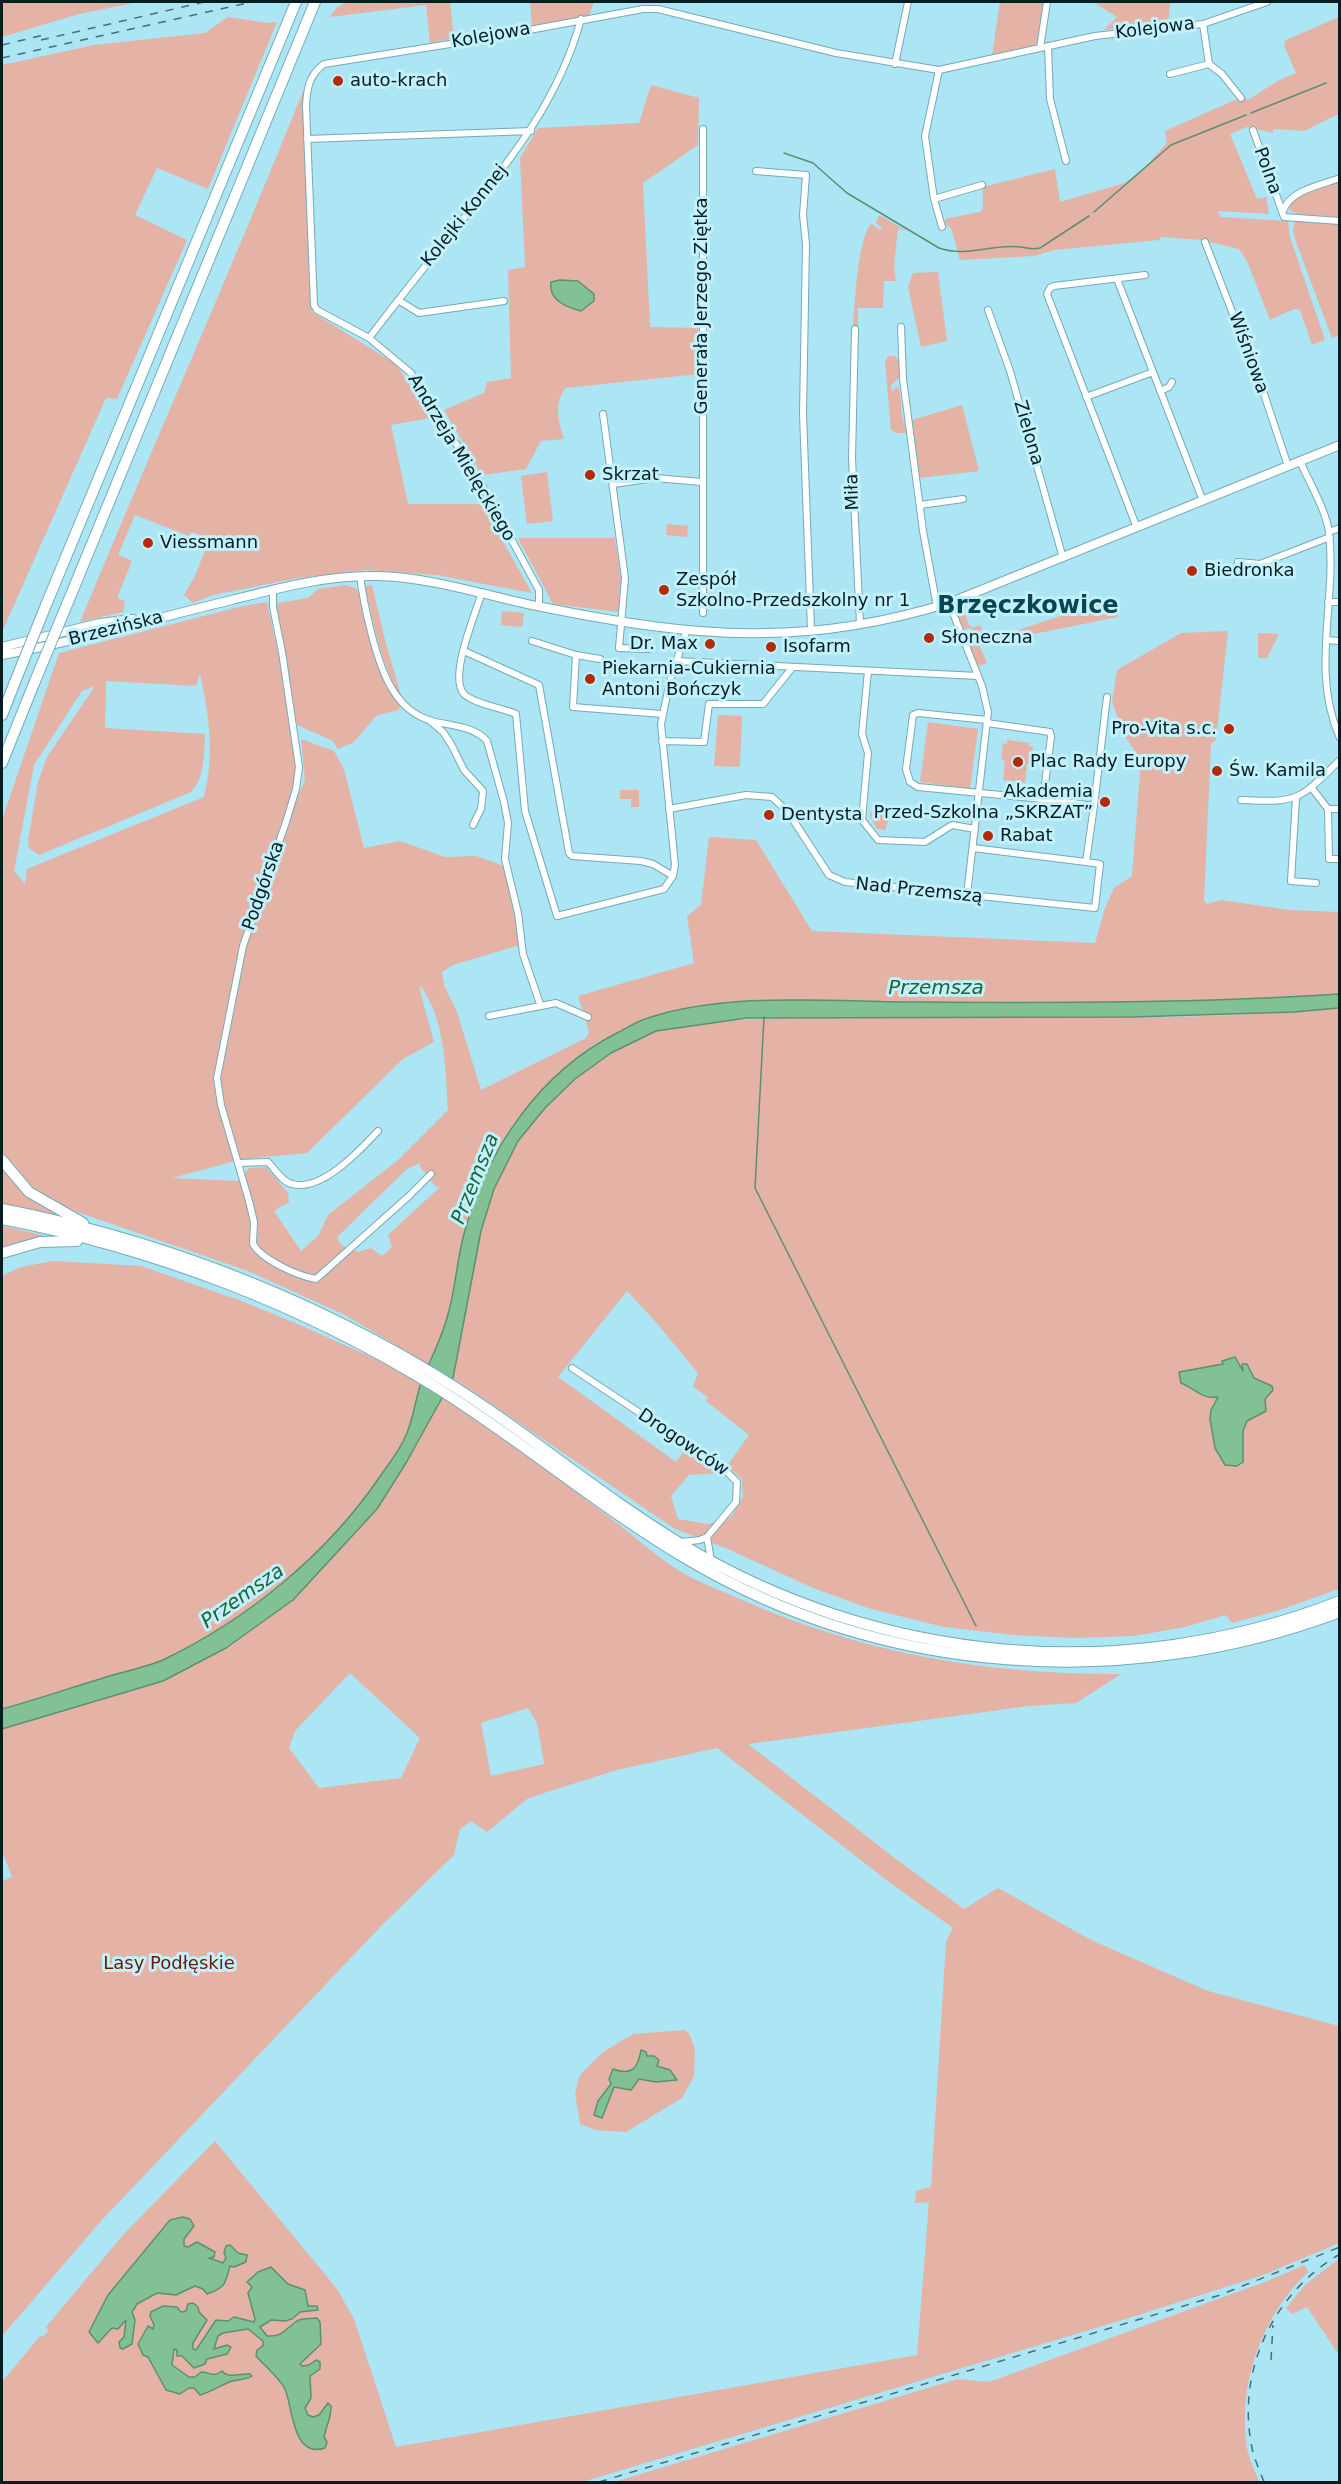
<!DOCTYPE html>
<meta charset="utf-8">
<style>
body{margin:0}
#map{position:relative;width:1341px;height:2484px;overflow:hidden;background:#ace5f3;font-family:"DejaVu Sans",sans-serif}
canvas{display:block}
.frame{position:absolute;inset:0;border:3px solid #061e23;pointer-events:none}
</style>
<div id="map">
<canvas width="1341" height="2484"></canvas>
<div class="frame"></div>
</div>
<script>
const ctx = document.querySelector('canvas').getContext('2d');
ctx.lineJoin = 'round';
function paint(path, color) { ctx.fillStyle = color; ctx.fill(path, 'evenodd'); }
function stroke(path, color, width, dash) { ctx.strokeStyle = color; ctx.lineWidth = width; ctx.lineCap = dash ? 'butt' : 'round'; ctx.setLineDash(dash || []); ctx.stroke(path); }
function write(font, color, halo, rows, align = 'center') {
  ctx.font = font + ' "DejaVu Sans",sans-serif'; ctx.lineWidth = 6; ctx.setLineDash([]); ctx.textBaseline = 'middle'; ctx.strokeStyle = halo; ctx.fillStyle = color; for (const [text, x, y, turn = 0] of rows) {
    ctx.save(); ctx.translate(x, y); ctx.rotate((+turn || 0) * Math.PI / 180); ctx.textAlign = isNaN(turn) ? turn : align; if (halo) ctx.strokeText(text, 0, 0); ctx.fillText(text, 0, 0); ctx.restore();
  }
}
paint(new Path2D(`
 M 2,2 L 139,2 L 79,14 L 2,37 Z
 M 349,2 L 450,2 L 454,38 L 430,43 L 426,5 L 330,17 L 337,7 Z
 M 530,2 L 594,2 L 589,16 L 532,27 Z
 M 1000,2 L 1045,2 L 1036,46 L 992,56 Z
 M 1093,2 L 1170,2 L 1168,24 L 1104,30 L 1117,17 Z
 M 228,17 L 268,23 L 277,22 L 208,189 L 157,168 L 135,215 L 187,240 L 117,399 L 106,398 L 2,632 L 2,65 L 94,45 L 205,33 Z
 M 1339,17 L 1339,114 L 1304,131 L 1275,129 L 1273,130 L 1273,133 L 1247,127 L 1230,134 L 1257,199 L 1266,197 L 1269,214 L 1218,211 L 1220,217 L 1288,221 L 1290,237 L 1325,340 L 1312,345 L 1300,310 L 1294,309 L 1270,320 L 1247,261 L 1239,249 L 1201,240 L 1160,237 L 1159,240 L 1054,250 L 1034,256 L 960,260 L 951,228 L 946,225 L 945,219 L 980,212 L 983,209 L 983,187 L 1055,169 L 1060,202 L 1125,183 L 1145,167 L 1167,143 L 1165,131 L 1244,96 L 1248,100 L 1279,80 L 1296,73 L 1284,45 L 1286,40 Z
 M 651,85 L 699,98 L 698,145 L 643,183 L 650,327 L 698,328 L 699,374 L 565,388 C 554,405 558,420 564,439 L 541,441 L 526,469 L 482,475 L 444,410 L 484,393 L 487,382 L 511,378 L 508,270 L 525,267 L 520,158 L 538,128 L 639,123 Z
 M 304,89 L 309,279 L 312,312 L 396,364 L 431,418 L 391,425 L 408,504 L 482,504 L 532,593 L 437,575 L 368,570 L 298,578 L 213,595 L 193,603 L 184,595 L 195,576 L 210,538 L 191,532 L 189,536 L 135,515 L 118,555 L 132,561 L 117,598 L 125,601 L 123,612 L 80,622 C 154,444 232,268 304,89 Z
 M 1339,181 L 1339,217 L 1302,216 L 1289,210 L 1291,202 L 1307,192 Z
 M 879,215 L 907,231 L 898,228 L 894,266 L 896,281 L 884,281 L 883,308 L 858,308 L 858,335 L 853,327 C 855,300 857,249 869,226 L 872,224 L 880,230 L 883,229 L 876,223 Z
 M 1295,221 L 1339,224 L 1339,335 L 1332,338 L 1296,242 L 1293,231 Z
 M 938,272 L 947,341 L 921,347 L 908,287 L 913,273 Z
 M 888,356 L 894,356 L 900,361 L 899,378 L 891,385 L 892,392 L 897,386 C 903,397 900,408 903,420 C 904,427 907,427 906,433 L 897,433 L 891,430 L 885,362 Z
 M 962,405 L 979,471 L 920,478 L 912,420 Z
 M 547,472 L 553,521 L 527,524 L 521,476 Z
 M 667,524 L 688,526 L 687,537 L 666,535 Z
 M 518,538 L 615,538 L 621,579 L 618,612 L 553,604 Z
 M 346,585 L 357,589 L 386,687 L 401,706 L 398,710 L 376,716 L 354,742 L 338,749 L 333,741 L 297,725 L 276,607 L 278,603 L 308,598 L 318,589 Z
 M 372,585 L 386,644 L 403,702 C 382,666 374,627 365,586 Z
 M 991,594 L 964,606 L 968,624 L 973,628 L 979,625 L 983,629 L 975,632 L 969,628 L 964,630 L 958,615 L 958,606 Z
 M 1117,597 L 1118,617 L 979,645 L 987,663 L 978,666 L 968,647 Z
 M 267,602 L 281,667 L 296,764 L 292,794 L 270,861 L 305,780 L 301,739 L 334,751 L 344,769 L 364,848 L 400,841 L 445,857 L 476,856 L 504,866 L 520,945 L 453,965 L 442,972 L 444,985 L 457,1012 L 481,1090 L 586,1038 L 589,1032 L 578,996 L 694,963 L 687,916 L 701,905 L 709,837 L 756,840 L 812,931 L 1095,943 L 1105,908 L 1114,888 L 1132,876 L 1141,760 L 1124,735 L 1112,702 L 1117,670 L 1181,633 L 1228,631 L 1216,740 L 1211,744 L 1204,901 L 1207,904 L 1221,900 L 1289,910 L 1339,912 L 1339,994 L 1218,1001 L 1084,1003 L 731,1001 L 646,1018 L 593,1045 L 521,1115 L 496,1152 L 473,1205 L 463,1234 L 449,1312 L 439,1344 L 429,1365 L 345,1315 L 248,1271 L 54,1204 C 32,1188 16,1174 2,1151 L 2,820 L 59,653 L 239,607 ZM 200,673 C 209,719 215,750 204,797 L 27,869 L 25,884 L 14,871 L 34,765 L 82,691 L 95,686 L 47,757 L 38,782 L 28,841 L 29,848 L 39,855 L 191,792 C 205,777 204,755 205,734 L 105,728 L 106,681 L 196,686 ZM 420,985 C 446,1021 445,1067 448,1110 L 398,1160 L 328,1215 L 318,1236 L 301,1251 L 274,1211 L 289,1202 L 288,1193 L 266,1167 L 249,1168 L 238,1181 L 172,1178 L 243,1159 L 307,1153 L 403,1059 L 434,1042 L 421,995 ZM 423,1162 L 419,1165 L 435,1186 L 440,1187 L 388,1235 L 392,1247 L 382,1256 L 371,1248 L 358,1252 L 341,1245 L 337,1237 L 407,1169 Z
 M 502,611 L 524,613 L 522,627 L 501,625 Z
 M 1258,633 L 1279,634 L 1267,658 L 1258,658 Z
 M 718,715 L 742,716 L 740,767 L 714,766 Z
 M 928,722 L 978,729 L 970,789 L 920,782 Z
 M 1007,740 L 1030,743 L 1029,746 L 1033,747 L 1031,764 L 1027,764 L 1025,783 L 1003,780 L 1005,761 L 1001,760 L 1003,743 L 1007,744 Z
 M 620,790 L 639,790 L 639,807 L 631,807 L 631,799 L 620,799 Z
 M 883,805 C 889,815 890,819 885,830 L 877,829 L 869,814 Z
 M 1339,1008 L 1339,1589 L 1277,1611 L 1232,1623 L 1226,1615 L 1185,1627 L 1134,1636 L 1075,1638 L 1013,1635 L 944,1627 L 868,1608 L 813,1588 L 728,1549 L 675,1529 L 453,1378 C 470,1299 474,1212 517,1142 C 547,1094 602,1052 654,1032 C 667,1027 684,1026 698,1024 C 748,1018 798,1017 849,1017 C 1012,1014 1177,1024 1339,1008 ZM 627,1291 L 654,1320 L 698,1373 L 693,1387 L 708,1397 L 706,1401 L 749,1435 L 727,1466 L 742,1479 L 743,1497 L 731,1517 L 708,1524 L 678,1519 L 671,1496 L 689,1475 L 721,1473 L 685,1450 L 676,1462 L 558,1377 ZM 1222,1361 L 1239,1366 L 1245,1373 L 1250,1367 L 1254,1378 L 1273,1390 L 1265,1399 L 1266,1411 L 1247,1421 L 1243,1431 L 1243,1462 L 1225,1465 L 1215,1448 L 1210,1419 L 1211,1410 L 1218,1397 L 1205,1397 L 1192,1387 L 1181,1383 L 1179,1372 L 1224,1364 Z
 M 2,1164 L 15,1182 L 73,1219 L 2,1206 Z
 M 2,1226 L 56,1238 L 2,1251 Z
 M 53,1261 L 141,1266 L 239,1300 L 300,1325 L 378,1360 L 421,1384 C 416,1401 413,1421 406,1436 C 363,1524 251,1620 162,1660 C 143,1669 121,1672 101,1678 C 68,1689 35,1700 2,1709 L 2,1276 L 21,1267 Z
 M 442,1397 C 499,1435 554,1475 608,1516 C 633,1535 661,1561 688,1576 C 704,1584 721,1591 738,1598 C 859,1653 989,1675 1121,1674 L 1076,1703 L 1029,1706 L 748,1744 L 896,1859 L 964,1909 L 998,1888 L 1093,1941 L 1208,1991 L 1339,2026 L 1339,2243 L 1263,2275 L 1129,2318 L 582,2482 L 2,2482 L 2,2382 L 40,2336 L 43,2337 L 48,2331 L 46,2327 L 123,2235 L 215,2141 L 337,2289 L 354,2319 L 396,2447 L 917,2355 L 929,2202 L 915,2203 L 916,2191 L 931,2187 L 946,1942 L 953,1928 L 889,1882 L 717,1748 L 617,1770 L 544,1793 L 527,1799 L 487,1832 L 471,1821 L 460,1829 L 454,1855 L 382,1925 L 101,2221 L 2,2336 L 2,1881 L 12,1877 L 2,1851 L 2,1729 L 163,1681 L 226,1648 L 293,1600 L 377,1509 L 406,1463 ZM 350,1673 L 420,1738 L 401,1778 L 319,1788 L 289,1748 L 295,1731 ZM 528,1708 L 537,1723 L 544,1764 L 491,1776 L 481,1723 Z
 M 684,2030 L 689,2033 L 695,2049 L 694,2076 L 682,2098 L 626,2132 L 596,2130 L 580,2124 L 575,2093 L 580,2075 L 603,2052 L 633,2034 ZM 641,2051 L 657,2066 L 670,2070 L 671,2074 L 677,2078 L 674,2080 L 656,2082 L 639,2079 L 614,2087 L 602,2117 L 594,2115 C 597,2099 608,2085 621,2075 C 633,2066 637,2070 641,2051 Z
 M 1339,2259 L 1339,2355 L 1307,2307 L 1292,2314 L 1286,2308 L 1306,2284 Z
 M 1305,2265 L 1308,2272 C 1262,2316 1237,2384 1247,2448 C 1249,2459 1255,2471 1259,2482 L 614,2482 L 958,2379 L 989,2382 L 1265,2282 Z`), '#e5b2a6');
const water = new Path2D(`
 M 560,280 L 578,281 L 594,294 L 594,301 L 581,311 C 566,307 548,300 551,282 Z
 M 1339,994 L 1339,1008 L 1294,1012 L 1132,1017 L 747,1018 L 656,1031 L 611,1053 L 575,1079 L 545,1108 L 518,1141 L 494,1189 L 481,1231 L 453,1378 L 406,1463 L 377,1509 L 293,1600 L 226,1648 L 163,1681 L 2,1729 L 2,1709 C 35,1700 67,1689 100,1679 C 121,1672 145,1668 165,1659 C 249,1618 326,1555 379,1478 C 388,1464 400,1451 406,1435 C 413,1420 415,1402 420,1386 C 429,1361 442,1339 448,1314 C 456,1287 457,1257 465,1230 C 488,1148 540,1072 617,1033 C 627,1028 637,1021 648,1018 C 730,991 834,1002 920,1002 C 1060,1003 1200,1003 1339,994 Z
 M 1235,1357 L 1243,1371 L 1242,1364 L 1247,1364 L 1254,1378 L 1272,1386 L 1273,1390 L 1265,1399 L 1266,1411 L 1247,1421 L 1243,1431 L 1243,1462 L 1237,1466 L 1225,1465 L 1215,1448 L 1210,1419 L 1211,1410 L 1218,1397 C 1203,1400 1194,1388 1181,1383 L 1179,1372 L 1223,1364 L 1222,1361 Z
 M 641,2050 L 646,2052 L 647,2056 L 654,2056 L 659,2060 L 657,2066 L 670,2070 L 677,2080 L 656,2082 L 639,2079 L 631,2090 L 614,2087 L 602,2118 L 594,2115 L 598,2101 L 611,2084 L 609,2079 L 613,2069 C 632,2076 638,2068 641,2050 Z
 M 183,2217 L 190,2219 L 194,2226 L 184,2239 L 184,2246 L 188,2247 L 197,2242 L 215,2252 L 214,2257 L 209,2258 L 223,2263 L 226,2258 L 224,2253 L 226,2246 L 230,2245 L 238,2253 L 247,2255 L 246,2262 L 234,2267 L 230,2266 C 225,2284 226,2287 207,2294 L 203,2289 L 195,2286 L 176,2295 L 157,2293 L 137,2304 L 132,2312 L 135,2320 L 132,2344 L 123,2349 L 120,2348 L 119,2342 L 124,2337 L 126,2320 L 118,2329 L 112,2328 L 98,2343 L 89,2332 L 108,2295 L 170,2220 Z
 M 271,2267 L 288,2284 L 305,2290 L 308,2306 L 317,2306 L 318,2310 L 300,2312 L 292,2319 L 285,2321 L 271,2320 L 260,2327 L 267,2336 C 283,2337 285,2329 297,2321 C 302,2318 311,2319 317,2318 L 320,2322 L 321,2344 L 300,2364 L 302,2366 L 309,2365 L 316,2360 L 320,2362 L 320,2369 L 310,2376 L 311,2398 L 305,2408 L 308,2415 L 313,2417 L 319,2415 L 328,2403 L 331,2406 C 332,2415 326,2427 324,2437 L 327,2442 L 325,2448 C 292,2459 293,2407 285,2389 C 281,2380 263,2364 256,2356 L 257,2350 L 263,2346 L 263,2341 L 248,2329 L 223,2333 L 218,2336 L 214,2349 L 227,2345 L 231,2347 L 227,2354 L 207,2359 L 205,2364 L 194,2368 L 182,2356 L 177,2356 L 177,2350 L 174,2349 L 172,2365 L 189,2377 L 195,2377 L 201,2372 C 210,2372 213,2378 222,2371 C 228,2379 241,2373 250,2374 L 252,2376 C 246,2380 240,2379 232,2381 C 221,2385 211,2392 200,2395 L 194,2388 L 189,2388 L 180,2394 L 166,2390 L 148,2357 L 143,2355 L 138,2344 L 148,2326 L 153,2329 L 154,2325 L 150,2316 L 151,2312 L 163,2306 L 177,2307 L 181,2312 L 186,2311 L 188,2304 L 193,2303 L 198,2307 L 199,2312 L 207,2320 L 193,2343 L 193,2349 L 196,2350 L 216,2320 L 228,2321 L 234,2317 L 254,2322 L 255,2319 L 248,2293 L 252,2287 L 247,2282 L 258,2272 Z`);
paint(water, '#81c194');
stroke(water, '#5c9072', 1.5);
stroke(new Path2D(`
 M 1251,113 L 1326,83
 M 784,153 L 813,163 L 847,193 L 939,248 C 968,258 992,243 1021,247 C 1029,248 1032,250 1040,248 L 1089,216
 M 1094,212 L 1171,145 L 1246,115
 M 764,1017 L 755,1188 L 976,1626`), '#5c9072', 1.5);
const street = new Path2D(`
 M 1203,24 L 1209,64 L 1222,74 L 1241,98
 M 1048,46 L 1050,99 L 1066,161
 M 1040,48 L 1047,2
 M 895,64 L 908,2
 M 939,70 L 925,136 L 934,199 L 942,227
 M 1170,74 L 1209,64
 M 703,129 L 703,613
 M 1253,130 L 1284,217 L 1340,221
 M 307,139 L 531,131
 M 756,171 L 806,175 L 803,215 L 806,244 L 803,414 L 811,629
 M 934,199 L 982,185
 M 1283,211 C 1290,190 1321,185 1340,178
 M 1205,242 L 1264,394 L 1288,466
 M 1117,279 L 1203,501
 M 398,300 L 419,313 L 504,301
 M 988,310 L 1010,371 L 1063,558
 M 901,327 L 903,379 L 923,531 L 937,607
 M 855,329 L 852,458 L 860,624
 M 369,338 C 399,299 429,261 460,223 C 510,161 560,98 581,19
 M 1160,391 L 1169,387 L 1172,382
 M 1086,397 L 1153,372
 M 603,414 L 625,578 L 619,648 L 648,649
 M 1300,461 C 1309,482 1327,512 1329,533 C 1337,602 1310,671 1340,738
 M 613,484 L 655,478 L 702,482
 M 920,505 L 963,499
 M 1137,528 L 1047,294 L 1050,288 L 1054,286 L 1145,275
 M 1329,532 L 1340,528
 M 1238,562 L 1260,564 L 1330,537
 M 360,576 C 364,606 376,662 391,687 C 400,703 414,716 432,721 C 451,726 474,726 487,741 L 504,802 L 508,823 L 505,859 L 518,913 L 523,954 L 540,1004
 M 273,590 L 273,607 L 282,652 L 299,767 L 296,789 L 286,822 L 243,946 L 217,1078 L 221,1105 L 249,1201 L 254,1222 L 253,1244 C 262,1260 298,1276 316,1279 L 409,1196 L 431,1174
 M 482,592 C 476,613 448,677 464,694 C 474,704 503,708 516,714 L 525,811 L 557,916 L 664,889 L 673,876 L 675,865 L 661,724 L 670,681 L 687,629
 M 1328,602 L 1340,602
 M 949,603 L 982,686 L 988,712 L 967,895
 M 539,606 L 539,590 L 478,478 L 411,373 L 369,338 L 317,310 L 314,305 L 306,106 C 307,88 309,75 324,64 L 475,40 L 643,9 L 658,9 L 836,53 L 939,70 L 1095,36 L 1203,24 L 1267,2
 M 1326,640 L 1340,641
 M 532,641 L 576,655 L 600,659
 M 464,651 L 539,685 L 569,853 L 572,856 L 641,861 L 653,864 L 673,876
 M 576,655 L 573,707 L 662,714
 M 676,661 L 978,676
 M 868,671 L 862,734 L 868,753 L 862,820 L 878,840 L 925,842 L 952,825 L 975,829
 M 430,721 L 443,732 L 451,744 L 464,770 L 483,791 L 481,809 L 473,825
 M 987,723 L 1050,732 L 1051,737 L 1043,799 L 918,787 L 910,782 L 906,769 L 913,715 L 918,713 L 987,720
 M 662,741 L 704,742 L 709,704 L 763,704 L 792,668
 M 1311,787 L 1328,809 L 1329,859 L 1340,859
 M 1296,798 L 1291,881 L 1316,883
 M 1043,799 L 1094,806 L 1107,697
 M 1241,800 C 1299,803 1299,800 1340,760
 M 669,809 L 746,795 L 772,797 L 788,812 L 829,875 L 845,882 L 1095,908 L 1100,864 L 1086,862
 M 1328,809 L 1340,809
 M 973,848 L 1086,862 L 1094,806
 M 489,1016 L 556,1003 L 588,1017
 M 238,1163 L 268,1162 C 275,1169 282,1182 292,1184 C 322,1192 360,1150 378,1131
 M 572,1368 L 723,1468 L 737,1482 L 736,1502 L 707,1537 L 700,1540 L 681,1542
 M 707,1537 L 711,1560`);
const secondary = new Path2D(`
 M 2,647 L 100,623 L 133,619
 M 2,655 C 79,641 156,618 232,600 C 279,588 327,575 376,576 C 433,577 486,596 542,607 C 612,621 692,635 763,633 C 826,633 890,621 949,603 L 1340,445`);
const highway = new Path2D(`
 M 68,602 L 315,2
 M 46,605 L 296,2
 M 2,715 L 15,682
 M 2,763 L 35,681
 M 2,1160 L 29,1192 L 83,1223
 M 2,1209 C 150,1238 292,1291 422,1367 C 513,1420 592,1490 681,1544 C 879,1664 1124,1686 1340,1601
 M 2,1219 C 153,1248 303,1305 434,1386 C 521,1440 599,1507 687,1559 C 884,1676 1126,1692 1340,1612
 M 2,1253 L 40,1242 L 77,1241`);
stroke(street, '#73abb7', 8);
stroke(secondary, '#73abb7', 10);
stroke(highway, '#73abb7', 12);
stroke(street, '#fff', 6);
stroke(secondary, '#fff', 8);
stroke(highway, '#fff', 10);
stroke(new Path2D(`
 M 41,40 L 204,2
 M 2,45 L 48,34
 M 2,58 L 252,2
 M 1271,2360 L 1273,2325
 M 599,2482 L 1220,2295 L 1340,2247
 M 1264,2482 C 1260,2471 1254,2459 1252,2448 C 1236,2371 1273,2293 1340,2254`), '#486e76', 1.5, [8, 8]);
const highwayBridge = new Path2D(`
 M 35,681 L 68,602
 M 15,682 L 46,605`);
stroke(highwayBridge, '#73abb7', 12, []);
stroke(highwayBridge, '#fff', 10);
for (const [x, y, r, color] of [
 [338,81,6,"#b42907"],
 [590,475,6,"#b42907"],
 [148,543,6,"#b42907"],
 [1192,571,6,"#b42907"],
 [664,590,6,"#b42907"],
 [929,638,6,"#b42907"],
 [710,644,6,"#b42907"],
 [771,647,6,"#b42907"],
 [590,679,6,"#b42907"],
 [1229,729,6,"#b42907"],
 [1018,762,6,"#b42907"],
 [1217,771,6,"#b42907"],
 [1105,802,6,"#b42907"],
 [769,815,6,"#b42907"],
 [988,836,6,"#b42907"]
]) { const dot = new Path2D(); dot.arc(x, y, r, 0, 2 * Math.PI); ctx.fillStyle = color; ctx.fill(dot); stroke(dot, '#c3f1fb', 2); }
write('18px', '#061e23', '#c3f1fb', [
 ["Kolejowa",1155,29,-7],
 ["Kolejowa",491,36,-10],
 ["Polna",1267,171,70],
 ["Kolejki Konnej",465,216,-51],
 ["Generała Jerzego Ziętka",702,306,-90],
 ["Wiśniowa",1248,353,70],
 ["Zielona",1028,433,74],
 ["Andrzeja Mielęckiego",461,458,59],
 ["Miła",853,492,-92],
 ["Brzezińska",116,629,-14],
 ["Podgórska",264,886,-71],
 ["Nad Przemszą",919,891,6],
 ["Drogowców",683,1443,34]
]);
write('18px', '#061e23', '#c3f1fb', [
 ["auto-krach",350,81],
 ["Skrzat",602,475],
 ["Viessmann",160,543],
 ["Biedronka",1204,571],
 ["Zespół",676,580],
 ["Szkolno-Przedszkolny nr 1",676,601],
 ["Słoneczna",941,638],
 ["Dr. Max",698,644,"right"],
 ["Isofarm",783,647],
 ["Piekarnia-Cukiernia",602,669],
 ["Antoni Bończyk",602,690],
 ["Pro-Vita s.c.",1217,729,"right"],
 ["Plac Rady Europy",1030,762],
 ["Św. Kamila",1229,771],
 ["Akademia",1093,792,"right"],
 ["Przed-Szkolna „SKRZAT”",1093,813,"right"],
 ["Dentysta",781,815],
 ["Rabat",1000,836]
], 'left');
write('18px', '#6c1705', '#c3f1fb', [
 ["Lasy Podłęskie",169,1964]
]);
write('italic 20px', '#1e643a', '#c3f1fb', [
 ["Przemsza",936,989],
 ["Przemsza",476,1179,-68],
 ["Przemsza",243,1597,-35]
]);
write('bold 24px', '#074752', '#c3f1fb', [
 ["Brzęczkowice",1028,607]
]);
</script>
